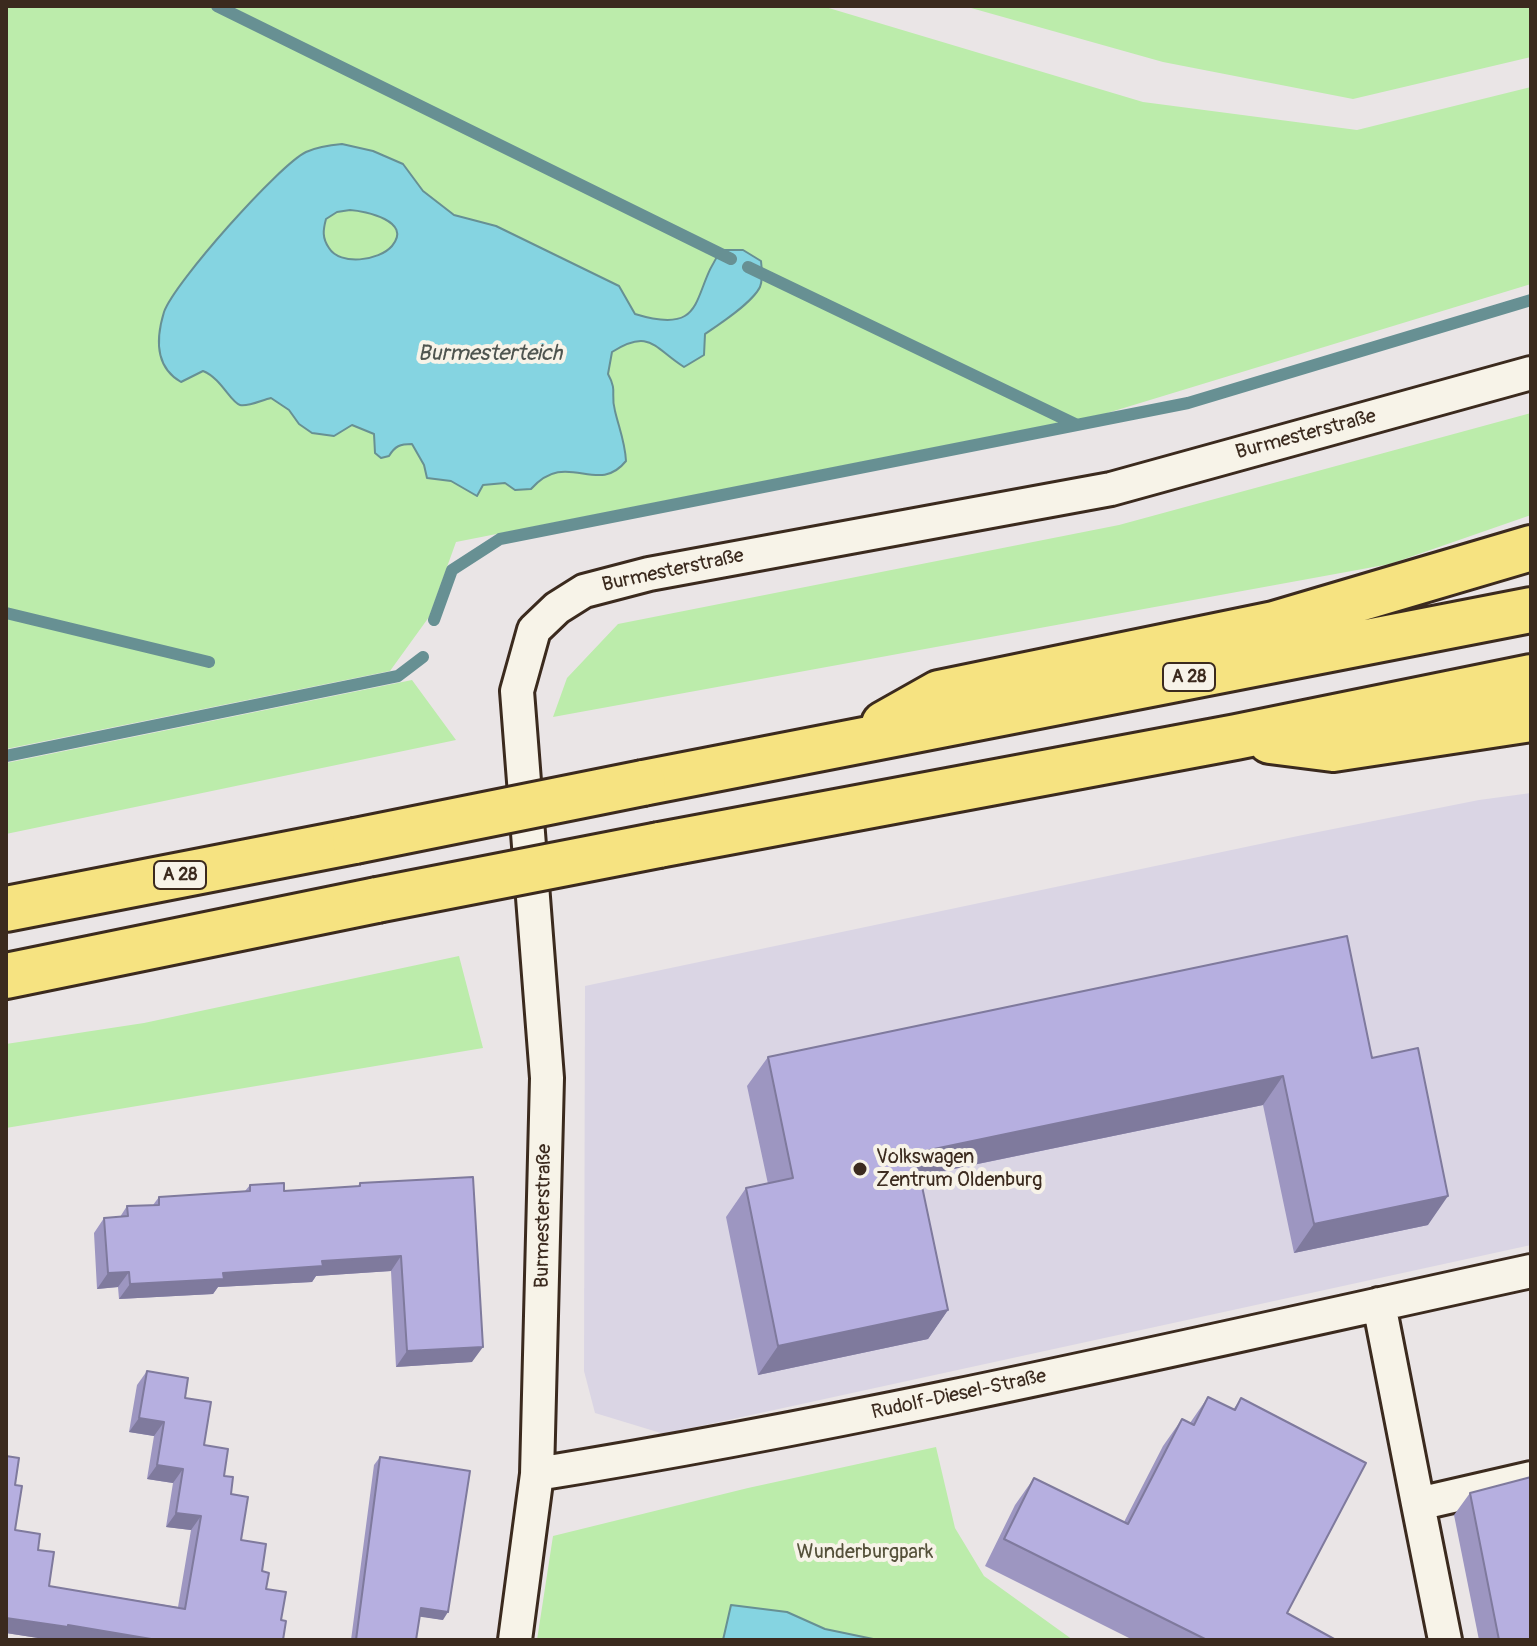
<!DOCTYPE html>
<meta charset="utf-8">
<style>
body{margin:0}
#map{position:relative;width:1537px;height:1646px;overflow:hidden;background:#eae5e6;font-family:Pangolin,sans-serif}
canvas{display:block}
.frame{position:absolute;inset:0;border:8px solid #3b2a1e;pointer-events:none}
</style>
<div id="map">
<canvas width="1537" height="1646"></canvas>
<div class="frame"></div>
</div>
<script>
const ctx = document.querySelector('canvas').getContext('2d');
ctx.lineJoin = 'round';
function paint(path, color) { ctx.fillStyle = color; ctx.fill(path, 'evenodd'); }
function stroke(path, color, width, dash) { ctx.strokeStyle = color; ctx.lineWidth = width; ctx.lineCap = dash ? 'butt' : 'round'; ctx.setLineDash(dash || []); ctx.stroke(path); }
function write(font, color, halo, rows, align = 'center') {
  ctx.font = font + ' Pangolin,sans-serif'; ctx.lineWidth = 8; ctx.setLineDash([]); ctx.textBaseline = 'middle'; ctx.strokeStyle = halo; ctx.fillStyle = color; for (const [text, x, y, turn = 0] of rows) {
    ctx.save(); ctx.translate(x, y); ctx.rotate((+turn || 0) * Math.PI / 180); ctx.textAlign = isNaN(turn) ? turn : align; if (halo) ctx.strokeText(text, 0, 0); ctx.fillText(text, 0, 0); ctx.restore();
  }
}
paint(new Path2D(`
 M 1531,793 L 1531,1245 L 664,1434 L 595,1413 L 584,1371 L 585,986 L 1298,836 L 1479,800 Z`), '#dad5e4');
paint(new Path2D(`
 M 6,6 L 822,6 L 1143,102 L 1357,130 L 1531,87 L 1531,284 L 1104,414 L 456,542 L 429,617 L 390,671 L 6,749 ZM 342,144 L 373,151 L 402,164 L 423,191 L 454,215 L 496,226 L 618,286 L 635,314 C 692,331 696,309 713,262 L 759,289 L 726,320 L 705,334 L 704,355 L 673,360 C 654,337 636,337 612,352 L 608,374 C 619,392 610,394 615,411 C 619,428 625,442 626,460 L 574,471 L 556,471 L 541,477 L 482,485 L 476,495 L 451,481 L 427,478 L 424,465 L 412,444 C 399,444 388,450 376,453 L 374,434 L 352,425 L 334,436 L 299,424 L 289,410 L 271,398 C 262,400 248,407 240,405 C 231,403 221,378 203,371 L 194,374 L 163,314 L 174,293 L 228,226 L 283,169 L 294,160 Z
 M 964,6 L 1531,6 L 1531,57 L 1353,99 L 1163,62 Z
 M 350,210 C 365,211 413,221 392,246 C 379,261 340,266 329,248 C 322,238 323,230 326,218 L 337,212 Z
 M 1531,413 L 1531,515 L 1390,564 L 553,717 L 567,678 L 618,624 L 1119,525 Z
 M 412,680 L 456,740 L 6,834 L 6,763 Z
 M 459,956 L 483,1048 L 6,1128 L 6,1044 L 144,1023 Z
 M 936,1447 L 955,1528 L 984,1576 L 1073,1640 L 537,1640 L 553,1536 L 748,1488 Z`), '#bcecab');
const water = new Path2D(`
 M 342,144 L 373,151 L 403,164 L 423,191 L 454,215 L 496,226 L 619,286 L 635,314 C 710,337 690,290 722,250 L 743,250 L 761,261 C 762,269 763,279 760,287 C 752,303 720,324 705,334 L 704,355 L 684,367 C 654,348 650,328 612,352 L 608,374 C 618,392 610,394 615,411 C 619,428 625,442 626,461 C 597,497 567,448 531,489 L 515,490 L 505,483 L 483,485 L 477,496 L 451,481 L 427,478 L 424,465 L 412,444 C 400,444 395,446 389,456 L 381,458 L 375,453 L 374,434 L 352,425 L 334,436 L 312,433 L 299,424 L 289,410 L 271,398 C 262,400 248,407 240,405 C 231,403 221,378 203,371 L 181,382 C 155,367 156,338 164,312 C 174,283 279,165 306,152 C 317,147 330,145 342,144 ZM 350,210 C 365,211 413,221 392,246 C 379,261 340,266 329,248 C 322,238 323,230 326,219 L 337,212 Z
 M 731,1605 L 787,1612 L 825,1629 L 878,1640 L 723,1640 Z`);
paint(water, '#85d4e1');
stroke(water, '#679093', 2);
stroke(new Path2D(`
 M 217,6 L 731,259
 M 748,267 L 1077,425
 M 6,613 L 209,662
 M 434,620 L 452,570 L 500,539 L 1188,403 L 1531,300
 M 6,756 L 398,676 L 423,657`), '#679093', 12);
const minor = new Path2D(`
 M 1379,1304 L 1418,1504 L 1531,1478
 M 537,1474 C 871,1420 1201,1343 1531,1271
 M 1418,1504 L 1445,1640
 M 515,1640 L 537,1474 L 547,1078 L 517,691 L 534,630 L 557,608 L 584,591 L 649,574 L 1111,489 L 1531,373`);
const motorway = new Path2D(`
 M 884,724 L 939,693 L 1274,624 L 1531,548
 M 1270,741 L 1333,749 L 1531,719
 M 643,783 L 1531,610
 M 659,845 L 1236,737 L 1531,677
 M 6,909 L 355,841
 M 6,976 L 377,900`);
stroke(minor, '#3b2a1e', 38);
stroke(motorway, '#3b2a1e', 50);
stroke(minor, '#f7f3e8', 32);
stroke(motorway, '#f6e381', 44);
const motorwayBridge = new Path2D(`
 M 355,841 L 643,783
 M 377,900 L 659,845`);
stroke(motorwayBridge, '#3b2a1e', 50, []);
stroke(motorwayBridge, '#f6e381', 44);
paint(new Path2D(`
 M 768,1057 L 1372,1058 L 1428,1225 L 1294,1253 L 1263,1105 L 920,1176 L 948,1310 L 928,1339 L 758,1375 L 726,1217 L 746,1188 L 768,1184 L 747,1086 Z
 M 360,1183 L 472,1362 L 396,1367 L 391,1271 L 316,1276 L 312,1282 L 218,1287 L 213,1294 L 119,1299 L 118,1287 L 97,1289 L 94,1233 L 104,1218 L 120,1217 L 127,1206 L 153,1205 L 159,1197 L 245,1191 L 250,1185 L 284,1191 L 357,1187 Z
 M 147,1371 L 185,1398 L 204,1445 L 224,1476 L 231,1494 L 241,1540 L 262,1571 L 266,1589 L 60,1639 L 51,1640 L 6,1633 L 6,1456 L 15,1485 L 15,1530 L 38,1550 L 49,1586 L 178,1607 L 191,1530 L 166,1527 L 173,1483 L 147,1479 L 154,1436 L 129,1432 L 137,1385 Z
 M 1208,1397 L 1233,1410 L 1241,1398 L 1287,1613 L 1336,1640 L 1133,1640 L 985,1566 L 1015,1505 L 1034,1478 L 1124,1522 L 1163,1446 L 1182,1419 L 1190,1423 Z
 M 380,1457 L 443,1620 L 420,1616 L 416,1640 L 351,1640 L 374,1465 Z
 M 1470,1493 L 1531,1640 L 1479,1640 L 1454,1515 Z`), '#9d96c1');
paint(new Path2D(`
 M 1283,1076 L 1263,1105 L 895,1181 L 915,1153 Z
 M 1448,1196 L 1428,1225 L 1294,1253 L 1314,1224 Z
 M 401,1256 L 391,1271 L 316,1276 L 312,1282 L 218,1287 L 213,1294 L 119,1299 L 130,1284 L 322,1261 Z
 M 129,1272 L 118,1287 L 97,1289 L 108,1273 Z
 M 948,1310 L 928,1339 L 758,1375 L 778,1346 Z
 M 483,1347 L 472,1362 L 396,1367 L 407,1351 Z
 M 139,1418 L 164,1422 L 154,1436 L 129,1432 Z
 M 157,1465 L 183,1469 L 173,1483 L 147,1479 Z
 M 176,1513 L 201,1516 L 191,1530 L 166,1527 Z
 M 421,1608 L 448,1612 L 443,1620 L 415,1616 Z
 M 6,1618 L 68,1625 L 157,1640 L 68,1640 L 60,1639 L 59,1640 L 51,1640 L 6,1633 Z`), '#7f7a9d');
const building = new Path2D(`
 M 1347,936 L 1372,1058 L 1418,1048 L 1448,1196 L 1314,1224 L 1283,1076 L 915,1153 L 948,1310 L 778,1346 L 746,1188 L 793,1178 L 768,1057 Z
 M 473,1177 L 483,1347 L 407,1351 L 401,1256 L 322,1261 L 323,1266 L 223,1273 L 224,1279 L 130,1284 L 129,1272 L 108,1273 L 104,1218 L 128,1216 L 127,1206 L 159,1205 L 159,1197 L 250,1191 L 250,1185 L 284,1183 L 284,1191 L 360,1186 L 360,1183 Z
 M 147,1371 L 188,1378 L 185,1398 L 211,1402 L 204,1445 L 228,1449 L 224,1476 L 233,1477 L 231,1494 L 248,1497 L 241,1540 L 266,1544 L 262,1571 L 269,1573 L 266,1589 L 286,1592 L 281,1620 L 286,1621 L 283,1640 L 157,1640 L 68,1625 L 68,1627 L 6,1618 L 6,1456 L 19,1458 L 15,1485 L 22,1486 L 15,1530 L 40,1534 L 38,1550 L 54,1552 L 49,1586 L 185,1609 L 201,1516 L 176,1513 L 183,1469 L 157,1465 L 164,1422 L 139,1418 Z
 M 1208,1397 L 1235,1410 L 1241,1398 L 1366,1463 L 1287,1613 L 1336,1640 L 1207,1640 L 1004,1539 L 1034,1478 L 1128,1524 L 1182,1419 L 1194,1425 Z
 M 380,1457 L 470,1471 L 448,1612 L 421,1608 L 416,1640 L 356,1640 Z
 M 1531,1477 L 1531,1640 L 1499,1640 L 1470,1493 Z`);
paint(building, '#b6afe0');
stroke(building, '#7f7a9d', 2);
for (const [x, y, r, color] of [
 [860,1169,8,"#3b2a1e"]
]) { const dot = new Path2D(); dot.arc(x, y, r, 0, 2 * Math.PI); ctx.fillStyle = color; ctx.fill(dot); stroke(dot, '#f7f3e8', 3); }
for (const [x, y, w] of [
 [1189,677,52],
 [180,875,52]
]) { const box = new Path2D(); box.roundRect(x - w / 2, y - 14, w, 28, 6); ctx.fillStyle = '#f7f3e8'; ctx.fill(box); stroke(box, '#3b2a1e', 2); }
write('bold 18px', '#3b2a1e', null, [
 ["A 28",1189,677],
 ["A 28",180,875]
]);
write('20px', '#3b2a1e', '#f7f3e8', [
 ["Burmesterstraße",1306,435,-15],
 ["Burmesterstraße",673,571,-12],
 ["Burmesterstraße",544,1216,-89],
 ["Rudolf-Diesel-Straße",959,1395,-12]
]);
write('20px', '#3b2a1e', '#f7f3e8', [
 ["Volkswagen",876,1158],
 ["Zentrum Oldenburg",876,1181]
], 'left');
write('20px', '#55513a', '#f7f3e8', [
 ["Wunderburgpark",865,1553]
]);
write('italic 22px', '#4e544f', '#f7f3e8', [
 ["Burmesterteich",490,354]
]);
</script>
